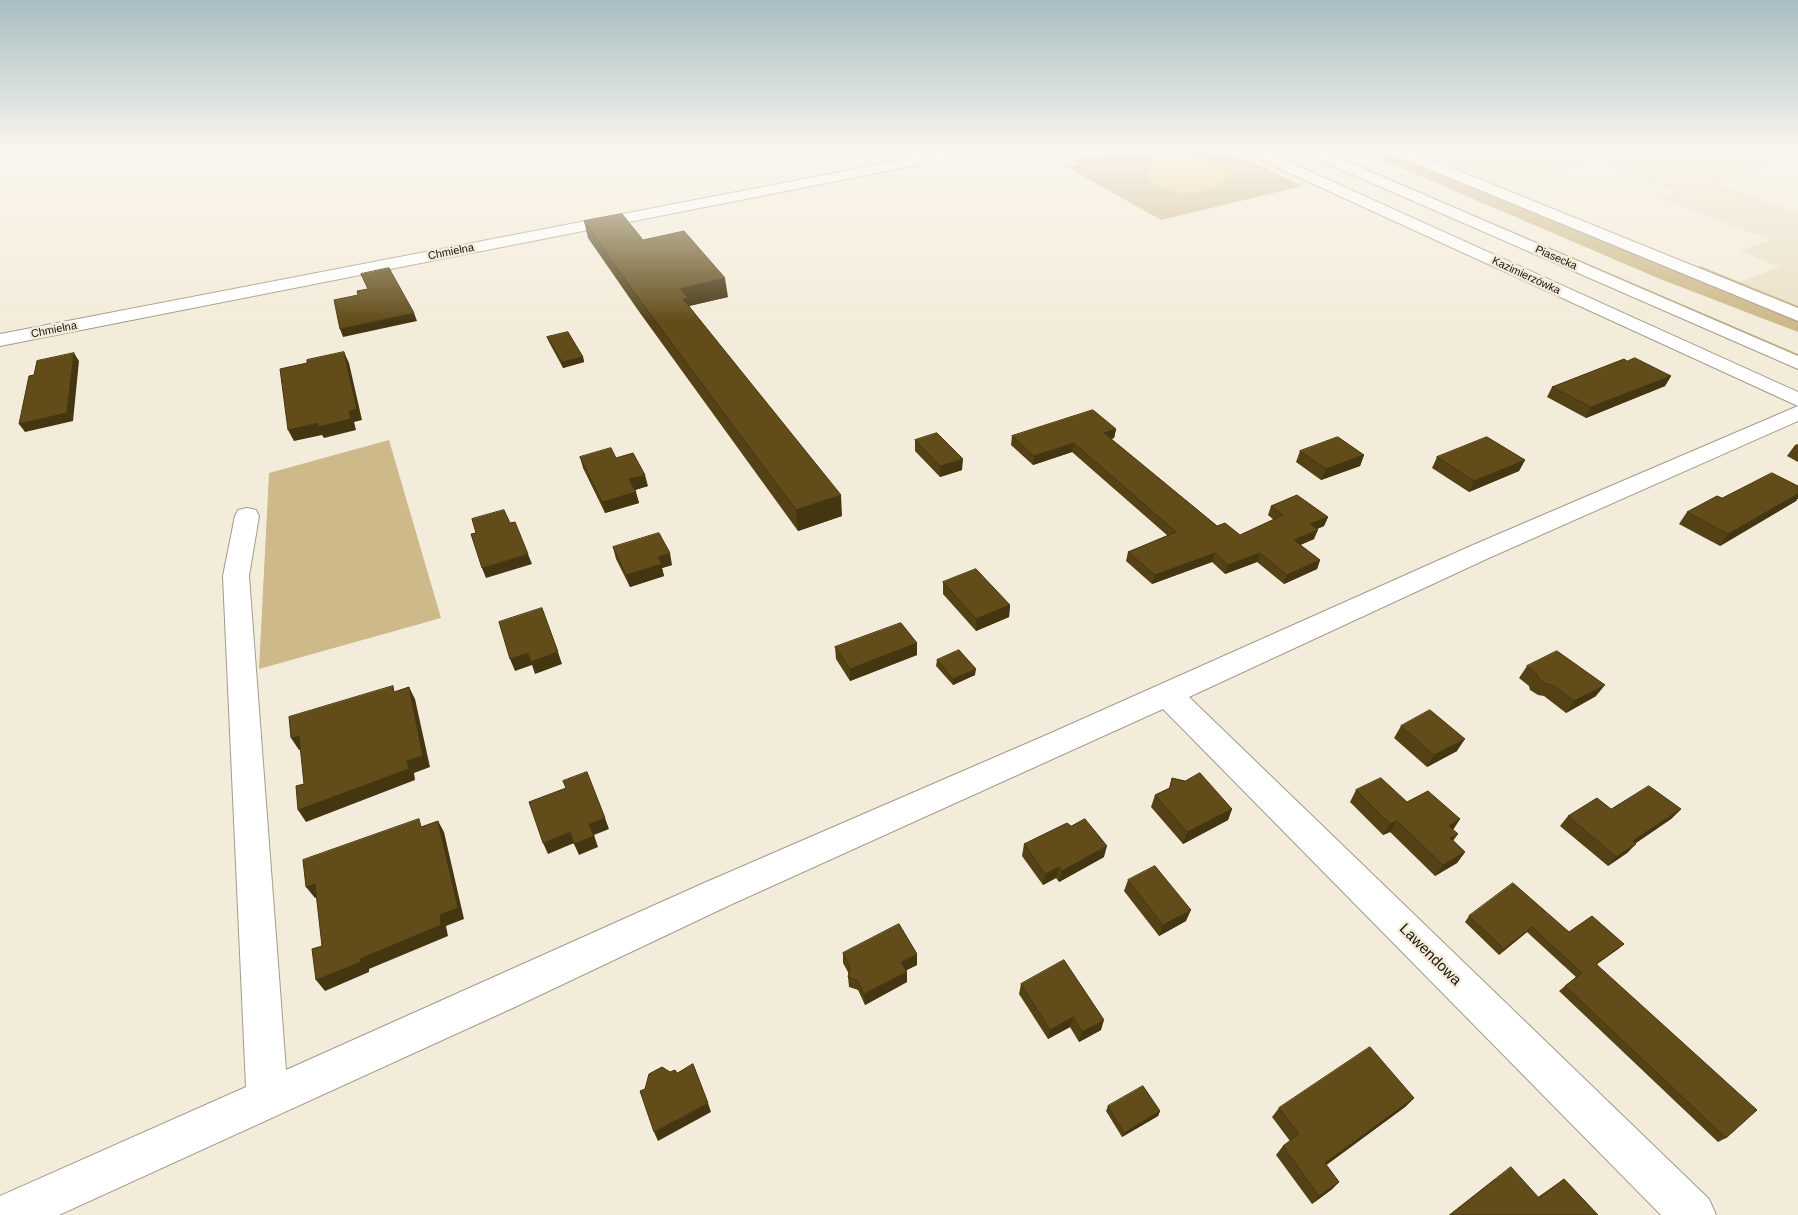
<!DOCTYPE html>
<meta charset="utf-8">
<style>
body{margin:0}
canvas{display:block;background:#f4ecda}
</style>
<canvas width="1798" height="1215"></canvas>
<script>
const ctx = document.querySelector('canvas').getContext('2d');
ctx.lineJoin = 'round';
function paint(path, color) { ctx.fillStyle = color; ctx.fill(path, 'evenodd'); }
function stroke(path, color, width, dash) { ctx.strokeStyle = color; ctx.lineWidth = width; ctx.lineCap = dash ? 'butt' : 'round'; ctx.setLineDash(dash || []); ctx.stroke(path); }
function write(font, color, halo, rows, align = 'center') {
  ctx.font = font + ' Helvetica,sans-serif'; ctx.lineWidth = 5; ctx.setLineDash([]); ctx.textBaseline = 'middle'; ctx.strokeStyle = halo; ctx.fillStyle = color; for (const [text, x, y, turn = 0] of rows) {
    ctx.save(); ctx.translate(x, y); ctx.rotate((+turn || 0) * Math.PI / 180); ctx.textAlign = isNaN(turn) ? turn : align; if (halo) ctx.strokeText(text, 0, 0); ctx.fillText(text, 0, 0); ctx.restore();
  }
}
paint(new Path2D(`
 M 1418,152 L 1798,152 L 1798,158 L 1713,183 L 1798,213 L 1798,306 L 1739,282 L 1780,267 L 1740,251 L 1771,240 L 1659,198 L 1678,192 L 1598,163 L 1503,186 Z`), '#ebe0c7');
paint(new Path2D(`
 M 1113,152 L 1230,152 L 1303,186 L 1161,220 L 1067,167 L 1079,164 L 1072,160 Z
 M 1324,152 L 1328,152 L 1798,354 L 1798,356 Z
 M 1364,152 L 1390,152 L 1798,321 L 1798,332 L 1660,279 Z
 M 1700,266 L 1798,306 L 1798,309 L 1696,268 Z
 M 389,440 L 441,618 L 259,669 L 269,473 Z`), '#cdb989');
paint(new Path2D(`
 M 1168,156 L 1210,160 L 1221,164 L 1225,169 L 1226,178 C 1207,200 1174,195 1151,182 L 1147,173 L 1147,164 L 1155,158 Z`), '#e9cc88');
const street = new Path2D(`
 M 918,157 L 923,158 L 925,161 L 923,164 L 0,346 L 0,334 Z
 M 1798,406 L 1798,421 L 1491,557 L 1189,697 L 1709,1199 L 1716,1215 L 1661,1215 L 1163,709 L 730,905 L 517,1006 L 59,1215 L 0,1215 L 0,1196 L 246,1087 L 223,576 L 235,516 L 238,510 L 247,508 L 256,510 L 259,516 L 249,576 L 286,1070 L 704,883 L 1051,733 L 1473,545 Z`);
const secondary = new Path2D(`
 M 898,152 L 914,152 L 921,156 L 941,152 L 968,152 L 966,155 L 918,165 L 913,164 Z
 M 1248,152 L 1267,152 L 1798,392 L 1798,406 L 1250,155 Z
 M 1393,152 L 1412,152 L 1798,308 L 1798,321 L 1395,155 Z`);
const highway = new Path2D(`
 M 1306,152 L 1325,152 L 1798,356 L 1798,369 L 1308,155 Z`);
stroke(street, '#a39c8b', 2);
stroke(secondary, '#a39c8b', 2);
stroke(highway, '#a39c8b', 2);
paint(street, '#fff');
paint(secondary, '#fff');
paint(highway, '#fff');
paint(new Path2D(`
 M 584,221 L 643,240 L 728,297 L 689,306 L 690,307 L 842,516 L 798,531 L 640,313 L 588,238 Z
 M 547,337 L 583,357 L 584,362 L 563,368 L 549,342 Z
 M 1627,361 L 1671,376 L 1665,386 L 1586,418 L 1547,397 L 1552,387 Z
 M 1116,429 L 1114,438 L 1111,439 L 1217,526 L 1240,535 L 1274,520 L 1268,515 L 1271,506 L 1328,517 L 1324,526 L 1317,529 L 1314,539 L 1300,545 L 1320,560 L 1317,569 L 1284,584 L 1257,562 L 1225,574 L 1212,562 L 1152,584 L 1126,561 L 1128,552 L 1168,536 L 1072,452 L 1033,465 L 1011,445 L 1012,436 Z
 M 915,440 L 962,470 L 940,477 L 915,451 Z
 M 1798,444 L 1798,462 L 1787,456 L 1795,445 Z
 M 1300,451 L 1364,455 L 1360,466 L 1321,480 L 1296,462 Z
 M 580,457 L 616,458 L 648,486 L 635,490 L 639,503 L 605,513 L 583,468 Z
 M 1437,457 L 1525,460 L 1519,471 L 1469,492 L 1432,468 Z
 M 1798,486 L 1798,498 L 1796,501 L 1720,546 L 1679,524 L 1687,512 L 1722,498 Z
 M 613,547 L 672,565 L 662,568 L 664,576 L 630,587 L 616,559 Z
 M 943,582 L 1010,605 L 1009,617 L 976,631 L 943,594 Z
 M 917,643 L 917,655 L 850,681 L 836,659 L 835,647 Z
 M 937,660 L 975,675 L 953,685 L 936,666 Z
 M 1527,666 L 1596,696 L 1566,713 L 1544,696 L 1538,695 L 1530,690 L 1529,686 L 1519,678 Z
 M 1401,726 L 1457,751 L 1427,767 L 1394,738 Z
 M 1172,778 L 1232,809 L 1228,820 L 1183,844 L 1151,807 L 1155,795 L 1169,788 Z
 M 1356,790 L 1407,802 L 1460,819 L 1453,830 L 1453,840 L 1465,852 L 1457,863 L 1435,876 L 1390,832 L 1383,835 L 1350,802 Z
 M 1611,809 L 1681,809 L 1671,819 L 1636,843 L 1627,853 L 1608,866 L 1560,826 L 1568,816 Z
 M 1071,826 L 1104,857 L 1059,882 L 1056,878 L 1043,885 L 1022,856 L 1024,844 Z
 M 1128,880 L 1186,921 L 1159,936 L 1124,891 Z
 M 1469,916 L 1569,932 L 1624,944 L 1618,949 L 1597,964 L 1726,1138 L 1718,1142 L 1559,991 L 1565,986 L 1576,977 L 1527,932 L 1499,955 L 1465,922 Z
 M 843,953 L 917,965 L 906,970 L 907,982 L 865,1005 L 858,990 L 849,987 L 848,977 L 849,974 L 843,963 Z
 M 1021,984 L 1101,1030 L 1079,1042 L 1070,1027 L 1048,1039 L 1019,994 Z
 M 1414,1098 L 1405,1107 L 1326,1165 L 1339,1182 L 1331,1190 L 1312,1204 L 1276,1155 L 1283,1146 L 1290,1141 L 1272,1117 L 1279,1108 Z
 M 1108,1106 L 1160,1111 L 1158,1116 L 1122,1137 L 1106,1111 Z
 M 1495,1179 L 1538,1197 L 1564,1179 L 1598,1215 L 1449,1215 Z`), '#544216');
paint(new Path2D(`
 M 725,278 L 728,297 L 689,306 L 691,317 L 686,318 L 680,289 Z
 M 414,313 L 417,321 L 343,337 L 340,329 Z
 M 344,352 L 349,363 L 362,420 L 354,422 L 356,430 L 324,438 L 322,435 L 294,441 L 288,430 L 318,423 L 349,411 Z
 M 74,353 L 79,361 L 73,421 L 25,432 L 19,424 Z
 M 583,357 L 584,362 L 563,368 L 562,362 Z
 M 1671,376 L 1665,386 L 1586,418 L 1591,407 Z
 M 1116,429 L 1114,438 L 1103,441 L 1104,433 Z
 M 1074,443 L 1072,452 L 1033,465 L 1034,456 Z
 M 1364,455 L 1360,466 L 1321,480 L 1326,469 Z
 M 963,459 L 962,470 L 940,477 L 940,466 Z
 M 1525,460 L 1519,471 L 1469,492 L 1474,481 Z
 M 645,475 L 648,486 L 632,491 L 629,479 Z
 M 636,492 L 639,503 L 605,513 L 602,502 Z
 M 1798,494 L 1798,498 L 1796,501 L 1720,546 L 1728,534 Z
 M 841,495 L 842,516 L 798,531 L 796,510 Z
 M 1328,517 L 1324,526 L 1307,533 L 1310,524 Z
 M 1318,530 L 1314,539 L 1291,549 L 1294,540 Z
 M 670,553 L 672,565 L 662,568 L 664,576 L 630,587 L 626,575 L 658,557 Z
 M 1215,553 L 1212,562 L 1152,584 L 1155,575 Z
 M 1260,553 L 1257,562 L 1225,574 L 1228,565 Z
 M 528,554 L 532,564 L 486,578 L 482,568 Z
 M 1320,560 L 1317,569 L 1284,584 L 1287,575 Z
 M 1010,605 L 1009,617 L 976,631 L 976,619 Z
 M 917,643 L 917,655 L 850,681 L 850,669 Z
 M 558,652 L 562,664 L 535,674 L 532,665 L 515,671 L 510,659 L 528,653 Z
 M 976,669 L 975,675 L 953,685 L 953,679 Z
 M 1605,685 L 1596,696 L 1566,713 L 1574,701 Z
 M 409,687 L 415,699 L 430,767 L 414,773 L 415,780 L 306,822 L 298,810 L 407,761 Z
 M 299,736 L 307,747 L 299,750 L 291,738 Z
 M 1465,739 L 1457,751 L 1427,767 L 1434,755 Z
 M 1232,809 L 1228,820 L 1183,844 L 1187,832 Z
 M 1681,809 L 1671,819 L 1624,851 L 1633,841 Z
 M 605,818 L 609,829 L 594,835 L 598,847 L 579,855 L 574,844 L 589,824 Z
 M 1460,819 L 1452,831 L 1449,826 Z
 M 438,821 L 444,832 L 464,919 L 446,926 L 448,936 L 369,969 L 369,972 L 325,991 L 316,980 L 360,959 L 440,915 Z
 M 1397,821 L 1390,832 L 1383,835 L 1390,824 Z
 M 570,832 L 574,843 L 548,854 L 543,843 Z
 M 1458,834 L 1450,845 L 1450,838 Z
 M 1636,844 L 1627,853 L 1608,866 L 1616,857 Z
 M 1107,846 L 1104,857 L 1059,882 L 1062,871 Z
 M 1465,852 L 1457,863 L 1435,876 L 1443,865 Z
 M 1059,867 L 1056,878 L 1043,885 L 1045,874 Z
 M 315,884 L 323,895 L 315,898 L 306,887 Z
 M 1191,910 L 1186,921 L 1159,936 L 1163,925 Z
 M 1532,927 L 1527,932 L 1499,955 L 1504,949 Z
 M 1624,944 L 1618,949 L 1590,969 L 1596,964 Z
 M 917,954 L 917,965 L 901,973 L 901,962 Z
 M 907,972 L 907,982 L 865,1005 L 864,994 Z
 M 1073,1017 L 1070,1027 L 1048,1039 L 1050,1030 Z
 M 1104,1020 L 1101,1030 L 1079,1042 L 1082,1032 Z
 M 1414,1098 L 1405,1107 L 1317,1172 L 1325,1163 Z
 M 708,1103 L 711,1112 L 658,1141 L 654,1132 Z
 M 1160,1111 L 1158,1116 L 1122,1137 L 1124,1133 Z
 M 1339,1182 L 1331,1190 L 1312,1204 L 1319,1196 Z`), '#453612');
const building = new Path2D(`
 M 622,214 L 643,240 L 684,231 L 725,278 L 680,289 L 688,298 L 683,299 L 841,495 L 796,510 L 636,295 L 584,221 Z
 M 389,268 L 414,313 L 340,329 L 334,300 L 358,295 L 357,291 L 368,289 L 361,274 Z
 M 568,332 L 583,357 L 562,362 L 547,337 Z
 M 344,352 L 357,409 L 349,411 L 351,419 L 318,427 L 318,423 L 288,430 L 280,369 L 307,363 L 307,360 Z
 M 74,353 L 67,413 L 19,424 L 29,376 L 34,375 L 37,361 Z
 M 1635,358 L 1671,376 L 1591,407 L 1552,387 L 1624,359 L 1627,361 Z
 M 1093,410 L 1116,429 L 1104,433 L 1217,526 L 1225,523 L 1240,535 L 1283,515 L 1271,506 L 1297,495 L 1328,517 L 1310,524 L 1318,530 L 1294,540 L 1320,560 L 1287,575 L 1260,553 L 1228,565 L 1215,553 L 1155,575 L 1128,552 L 1176,532 L 1074,443 L 1034,456 L 1012,436 Z
 M 937,433 L 963,459 L 940,466 L 915,440 Z
 M 1338,437 L 1364,455 L 1326,469 L 1300,451 Z
 M 1487,437 L 1525,460 L 1474,481 L 1437,457 Z
 M 611,448 L 616,458 L 633,453 L 645,475 L 629,479 L 636,492 L 602,502 L 580,457 Z
 M 1772,473 L 1798,486 L 1798,494 L 1728,534 L 1687,512 L 1717,496 L 1722,498 Z
 M 504,510 L 510,523 L 515,522 L 528,554 L 482,568 L 471,534 L 476,533 L 472,519 Z
 M 659,533 L 670,553 L 658,557 L 662,564 L 626,575 L 613,547 Z
 M 976,569 L 1010,605 L 976,619 L 943,582 Z
 M 542,608 L 558,652 L 531,662 L 528,653 L 510,659 L 499,622 Z
 M 901,623 L 917,643 L 850,669 L 835,647 Z
 M 959,650 L 976,669 L 953,679 L 937,660 Z
 M 1557,651 L 1605,685 L 1574,701 L 1552,685 L 1546,684 L 1538,678 L 1537,674 L 1527,666 Z
 M 393,686 L 394,692 L 409,687 L 423,756 L 407,761 L 409,769 L 298,810 L 296,786 L 304,784 L 299,736 L 291,738 L 289,717 Z
 M 1430,710 L 1465,739 L 1434,755 L 1401,726 Z
 M 587,772 L 605,818 L 589,824 L 594,836 L 574,844 L 570,832 L 543,843 L 529,802 L 566,788 L 563,781 Z
 M 1200,773 L 1232,809 L 1187,832 L 1155,795 L 1170,788 L 1172,778 L 1185,781 Z
 M 1381,778 L 1407,802 L 1428,791 L 1460,819 L 1449,826 L 1458,834 L 1450,838 L 1465,852 L 1443,865 L 1397,821 L 1390,824 L 1356,790 Z
 M 1649,786 L 1681,809 L 1633,841 L 1636,844 L 1616,857 L 1568,816 L 1597,798 L 1611,809 Z
 M 419,819 L 421,827 L 438,821 L 458,908 L 440,915 L 441,925 L 360,959 L 361,962 L 316,980 L 312,949 L 322,946 L 315,884 L 306,887 L 303,860 Z
 M 1085,819 L 1107,846 L 1062,871 L 1059,867 L 1045,874 L 1024,844 L 1067,823 L 1071,826 Z
 M 1155,866 L 1191,910 L 1163,925 L 1128,880 Z
 M 1513,883 L 1569,932 L 1592,916 L 1624,944 L 1596,964 L 1757,1110 L 1726,1138 L 1565,986 L 1582,973 L 1532,927 L 1504,949 L 1469,916 Z
 M 899,924 L 917,954 L 901,962 L 907,972 L 864,994 L 857,980 L 848,977 L 850,968 L 843,953 Z
 M 1064,960 L 1104,1020 L 1082,1032 L 1073,1017 L 1050,1030 L 1021,984 Z
 M 1370,1047 L 1414,1098 L 1325,1163 L 1339,1182 L 1319,1196 L 1283,1146 L 1299,1134 L 1279,1108 Z
 M 693,1064 L 708,1103 L 654,1132 L 640,1091 L 645,1089 L 649,1074 L 662,1067 L 670,1072 L 675,1070 L 677,1073 Z
 M 1143,1086 L 1160,1111 L 1124,1133 L 1108,1106 Z
 M 1511,1167 L 1539,1198 L 1564,1179 L 1598,1215 L 1450,1215 Z`);
paint(building, '#624d1a');
stroke(building, '#453612', 1);
const sky = ctx.createLinearGradient(0, 0, 0, 322);
sky.addColorStop(0, '#a8bec2');
sky.addColorStop(0.47, '#faf6ee');
sky.addColorStop(1, '#faf6ee00');
ctx.fillStyle = sky;
ctx.fillRect(0, 0, 1798, 322);
write('11px', '#14120b', '#f4ecda', [
 ["Chmielna",451,252,-11],
 ["Piasecka",1556,258,24],
 ["Kazimierzówka",1526,276,25],
 ["Chmielna",54,330,-11]
]);
write('15px', '#14120b', '#f4ecda', [
 ["Lawendowa",1430,955,45]
]);
</script>
